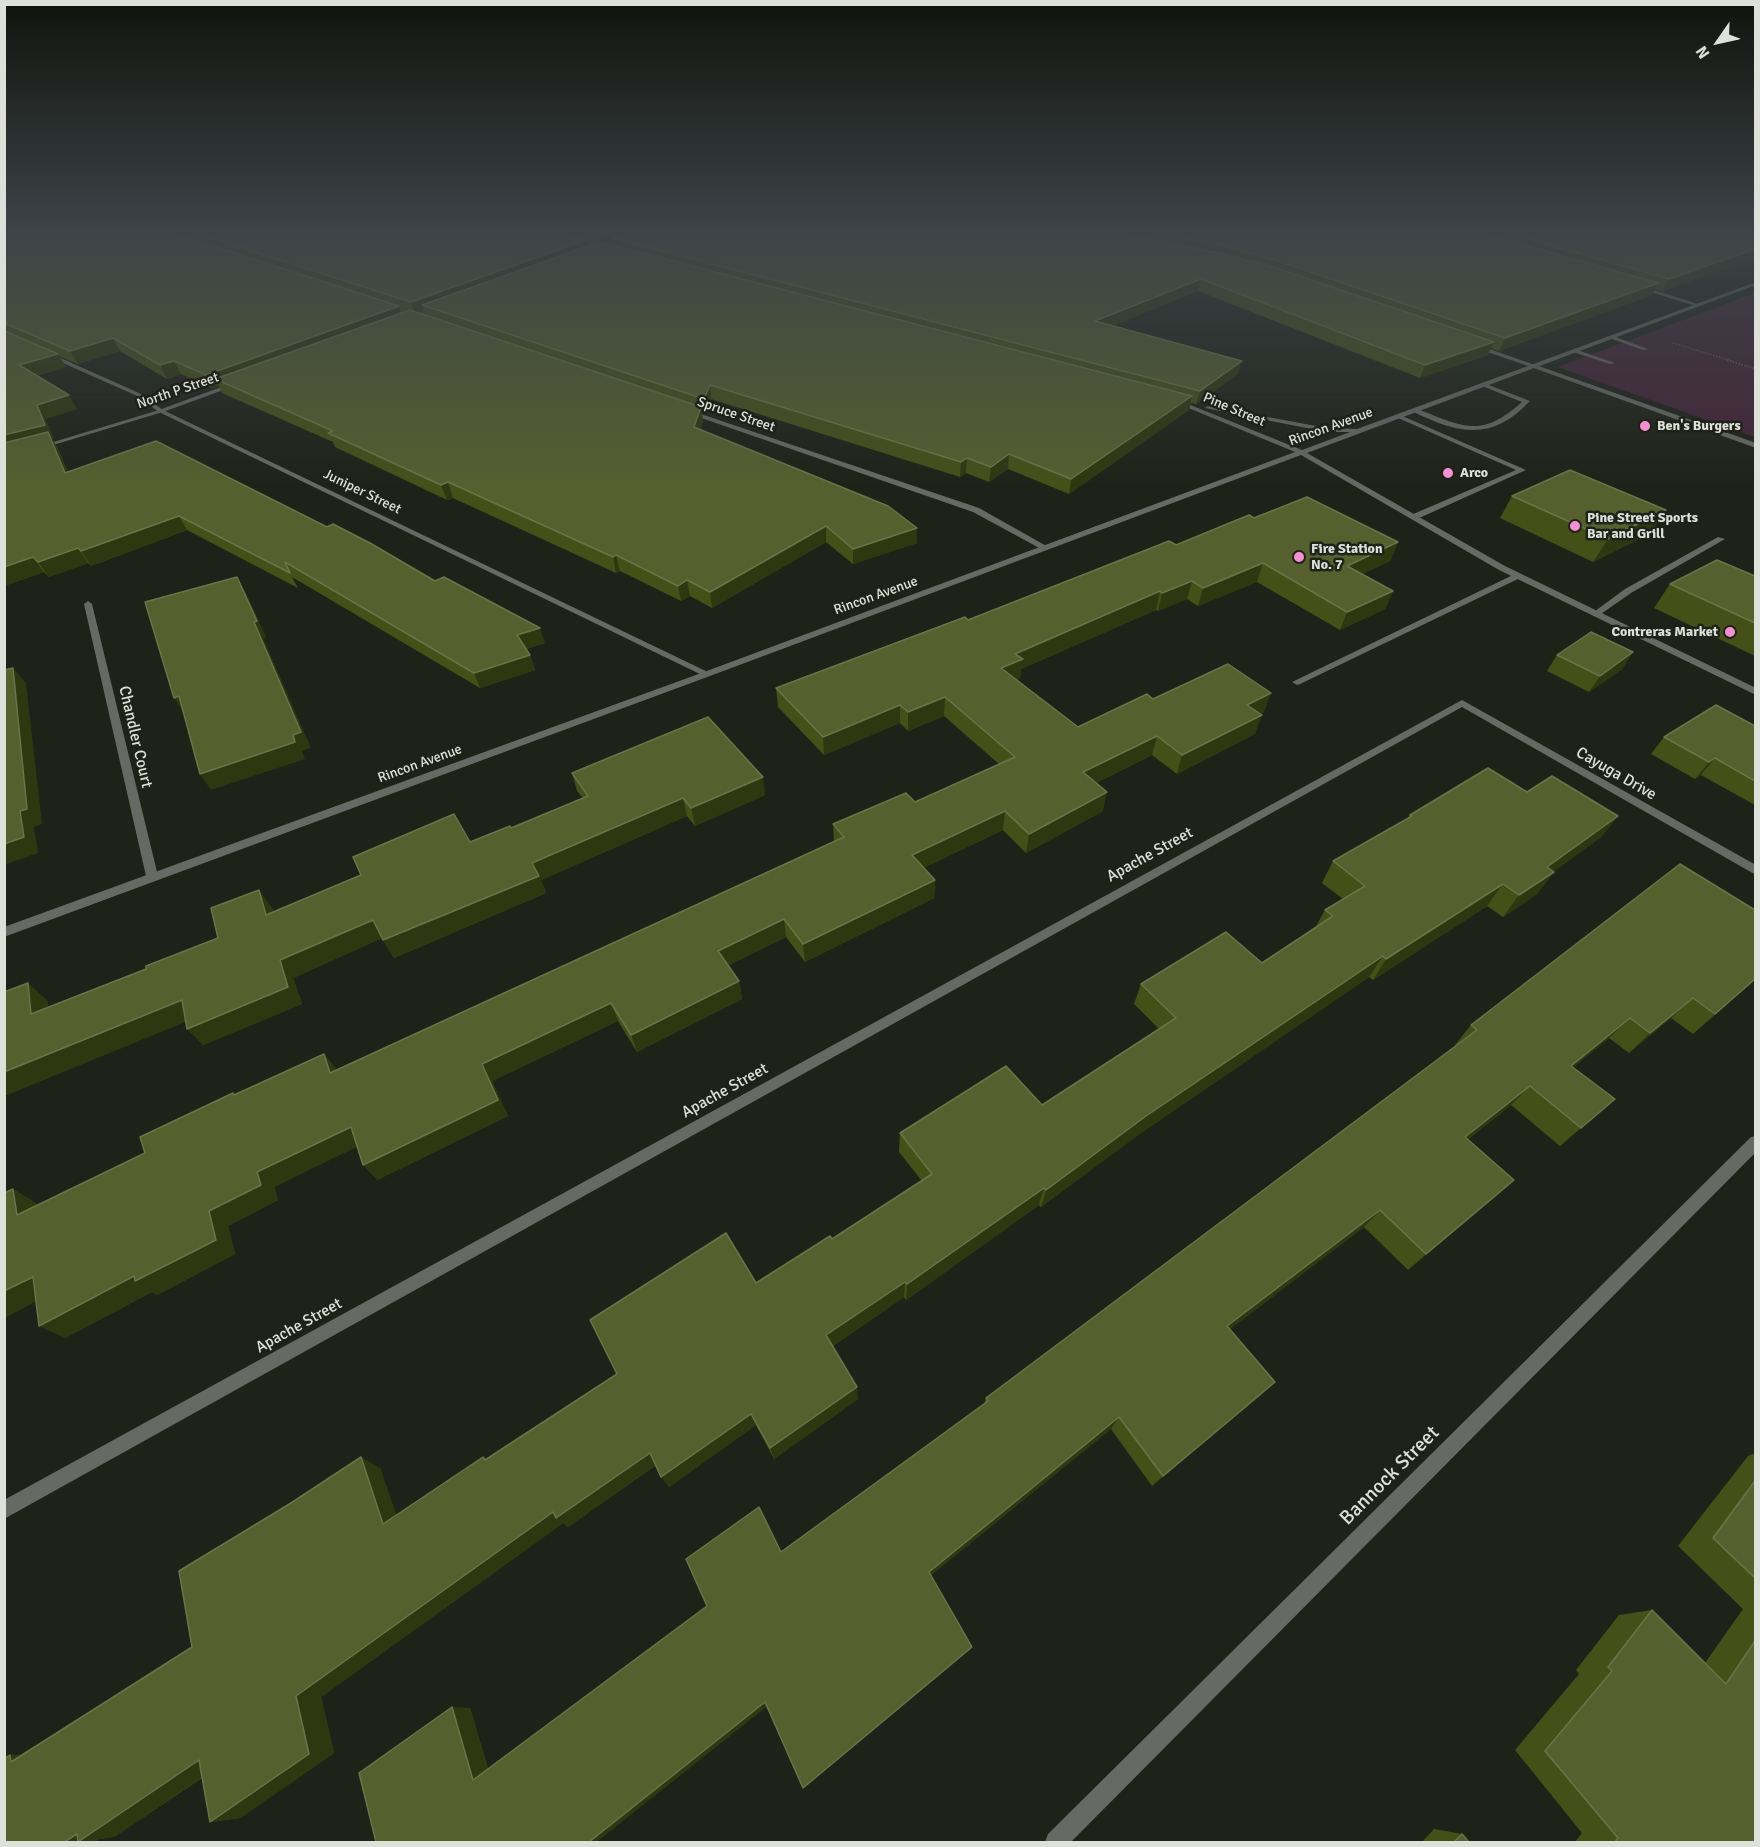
<!DOCTYPE html>
<style>
body{margin:0}
#map{position:relative;width:1760px;height:1847px;overflow:hidden;background:#1f2218;font-family:Signika,sans-serif}
canvas{display:block}
.frame{position:absolute;inset:0;border:6px solid #dee0da;pointer-events:none}
.north{position:absolute;left:1688px;top:12px;width:60px;height:60px;-webkit-text-stroke:4px #1f2218;paint-order:stroke;rotate:236deg;font-size:16px;font-weight:700;line-height:24px;text-align:center;color:#dee0da}
.north::after{content:'';display:block;margin:auto;width:21px;height:27px;background:#dee0da;clip-path:polygon(50% 0,100% 100%,50% 72%,0 100%)}
</style>
<div id="map">
<canvas width="1760" height="1847"></canvas>
<div class="frame"></div>
<div class="north">N</div>
</div>
<script>
const ctx = document.querySelector('canvas').getContext('2d');
ctx.lineJoin = 'round';
function paint(path, color) { ctx.fillStyle = color; ctx.fill(path, 'evenodd'); }
function stroke(path, color, width, dash) { ctx.strokeStyle = color; ctx.lineWidth = width; ctx.lineCap = dash ? 'butt' : 'round'; ctx.setLineDash(dash || []); ctx.stroke(path); }
function write(font, color, halo, rows, align = 'center') {
  ctx.font = font + ' Signika,sans-serif'; ctx.lineWidth = 5; ctx.setLineDash([]); ctx.textBaseline = 'middle'; ctx.strokeStyle = halo; ctx.fillStyle = color; for (const [text, x, y, turn = 0] of rows) {
    ctx.save(); ctx.translate(x, y); ctx.rotate((+turn || 0) * Math.PI / 180); ctx.textAlign = isNaN(turn) ? turn : align; if (halo) ctx.strokeText(text, 0, 0); ctx.fillText(text, 0, 0); ctx.restore();
  }
}
paint(new Path2D(`
 M 1755,293 L 1755,437 L 1558,367 Z`), '#442338');
stroke(new Path2D(`
 M 1673,343 L 1732,361`), '#5a5c54', 1.5, [1.5, 1.5]);
stroke(new Path2D(`
 M 1727,360 L 1756,369`), '#5a5c54', 2, [1.5, 1.5]);
paint(new Path2D(`
 M 1609,336 L 1613,336 L 1648,349 L 1643,350 L 1609,338 Z
 M 1573,350 L 1577,350 L 1615,363 L 1610,364 L 1573,352 Z
 M 1533,364 L 1756,443 L 1756,448 L 1531,367 Z
 M 1482,384 L 1486,384 L 1530,401 C 1502,431 1475,437 1436,422 C 1428,418 1418,415 1411,410 C 1417,407 1421,411 1428,413 C 1470,431 1487,433 1522,402 L 1482,386 Z
 M 1396,415 L 1400,415 L 1526,470 L 1417,519 L 1411,519 L 1411,515 L 1516,470 L 1396,417 Z
 M 1718,537 L 1725,539 L 1631,593 L 1598,616 L 1591,614 L 1625,589 Z
 M 1517,573 L 1521,576 L 1520,578 L 1300,684 L 1297,685 L 1292,682 Z`), '#676964');
paint(new Path2D(`
 M 1637,286 L 1641,286 L 1701,305 L 1696,306 L 1637,288 Z
 M 1475,344 L 1535,365 L 1536,366 L 1531,367 L 1473,347 Z
 M 47,352 L 139,393 L 163,410 L 712,674 L 710,676 L 704,676 L 159,412 L 135,395 L 45,355 Z
 M 689,410 L 979,508 L 1050,548 L 1043,550 L 973,512 L 687,413 L 687,411 Z
 M 88,601 L 92,604 L 158,876 L 152,880 L 146,876 L 84,604 Z
 M 1462,700 L 1756,865 L 1756,875 L 1462,707 L 4,1519 L 4,1500 Z
 M 1756,1136 L 1756,1152 L 1071,1842 L 1045,1842 L 1048,1834 L 1751,1137 Z`), '#676964');
paint(new Path2D(`
 M 1756,282 L 1756,285 L 1307,453 L 1505,566 L 1756,688 L 1756,695 L 1499,570 L 1301,455 L 710,676 L 4,937 L 4,927 L 704,672 L 1295,452 L 1174,402 L 1174,400 L 1178,400 L 1302,450 L 1350,432 L 1327,432 L 1205,408 L 1208,406 L 1327,428 L 1357,429 Z
 M 235,382 L 237,383 L 237,385 L 163,412 L 43,448 L 37,447 L 159,410 Z`), '#676964');
paint(new Path2D(`
 M 4,229 L 1755,229 L 1755,258 L 1662,291 L 1655,289 L 1652,295 L 1499,351 L 1491,348 L 1488,355 L 1420,378 L 1198,291 L 1112,326 L 1238,374 L 1196,404 L 1191,403 L 1189,410 L 1069,494 L 1008,469 L 989,482 L 966,473 L 960,477 L 711,399 L 706,413 L 702,412 L 703,422 L 700,429 L 917,543 L 853,564 L 826,542 L 712,608 L 690,596 L 681,601 L 620,571 L 616,573 L 453,498 L 447,500 L 335,447 L 333,442 L 222,393 L 219,386 L 212,388 L 181,374 L 167,379 L 120,351 L 78,364 L 59,356 L 66,367 L 36,376 L 77,409 L 45,419 L 54,439 L 52,439 L 57,447 L 68,472 L 545,643 L 526,649 L 530,655 L 535,670 L 480,688 L 292,577 L 298,588 L 187,530 L 91,566 L 88,563 L 49,577 L 44,572 L 4,586 Z
 M 1512,496 L 1651,533 L 1593,562 L 1500,518 Z
 M 1254,518 L 1398,542 L 1390,561 L 1362,574 L 1393,591 L 1385,609 L 1340,630 L 1257,582 L 1198,606 L 1187,599 L 1158,611 L 1156,610 L 1021,669 L 1020,678 L 1017,680 L 1078,727 L 1153,699 L 1264,712 L 1260,714 L 1255,734 L 1177,774 L 1152,755 L 1096,783 L 1103,811 L 1026,853 L 1003,830 L 923,868 L 935,880 L 934,898 L 805,962 L 786,937 L 728,965 L 739,981 L 742,999 L 637,1052 L 618,1021 L 492,1081 L 508,1116 L 377,1180 L 357,1146 L 274,1187 L 278,1200 L 228,1226 L 235,1254 L 157,1295 L 152,1292 L 65,1338 L 36,1301 L 4,1318 L 4,1193 L 13,1189 L 37,1204 L 37,1206 L 145,1153 L 235,1095 L 324,1054 L 337,1070 L 834,842 L 833,824 L 915,802 L 999,764 L 944,716 L 908,731 L 900,723 L 824,755 L 778,707 L 776,688 L 1176,545 Z
 M 1755,576 L 1755,656 L 1654,608 L 1670,584 Z
 M 1633,652 L 1622,669 L 1589,692 L 1547,671 L 1557,655 Z
 M 1755,726 L 1755,805 L 1701,775 L 1695,779 L 1651,754 L 1664,737 Z
 M 572,773 L 765,795 L 695,826 L 687,816 L 541,880 L 546,893 L 394,958 L 382,938 L 293,978 L 302,1004 L 203,1045 L 186,1021 L 4,1096 L 47,1000 L 48,1008 L 146,969 L 218,938 L 272,908 L 273,912 L 511,828 L 583,798 L 577,791 Z
 M 1527,792 L 1618,816 L 1601,837 L 1553,872 L 1554,872 L 1537,894 L 1503,917 L 1487,906 L 1373,980 L 1369,977 L 1138,1135 L 1041,1207 L 1039,1205 L 906,1300 L 904,1297 L 833,1346 L 858,1399 L 774,1459 L 756,1425 L 669,1487 L 656,1465 L 568,1527 L 563,1523 L 321,1697 L 334,1753 L 240,1818 L 210,1822 L 202,1778 L 114,1837 L 99,1839 L 10,1755 L 21,1755 L 192,1647 L 380,1468 L 396,1515 L 487,1459 L 756,1283 L 832,1239 L 922,1181 L 899,1152 L 900,1133 L 1042,1105 L 1159,1029 L 1134,1004 L 1141,984 L 1262,963 L 1315,928 L 1325,910 L 1343,899 L 1322,883 L 1333,861 L 1408,818 L 1410,815 Z
 M 1755,979 L 1693,1034 L 1671,1018 L 1629,1053 L 1609,1038 L 1573,1067 L 1615,1099 L 1560,1146 L 1511,1105 L 1467,1140 L 1495,1197 L 1408,1270 L 1364,1227 L 1230,1329 L 1261,1395 L 1152,1486 L 1111,1429 L 931,1575 L 806,1785 L 767,1706 L 596,1842 L 376,1842 L 470,1708 L 488,1769 L 781,1552 L 984,1404 L 986,1398 L 1456,1046 L 1455,1045 L 1471,1025 Z
 M 1755,1453 L 1755,1842 L 1575,1842 L 1582,1833 L 1515,1750 L 1579,1674 L 1576,1670 L 1619,1615 L 1652,1610 L 1705,1663 L 1743,1609 L 1678,1546 L 1748,1456 Z
 M 1434,1829 L 1462,1834 L 1469,1842 L 1422,1842 Z`), '#455019');
paint(new Path2D(`
 M 616,229 L 649,229 L 612,238 L 613,242 L 601,247 L 599,235 Z
 M 1469,229 L 1483,229 L 1483,231 L 1467,234 Z
 M 586,240 L 589,251 L 422,305 L 424,311 L 415,315 L 411,302 Z
 M 1755,249 L 1755,258 L 1662,291 L 1669,279 Z
 M 1201,279 L 1198,291 L 1093,334 L 1095,321 Z
 M 1658,283 L 1652,295 L 1499,351 L 1505,338 Z
 M 399,306 L 403,319 L 215,379 L 219,386 L 212,388 L 206,375 Z
 M 113,338 L 120,351 L 78,364 L 70,351 Z
 M 1494,342 L 1488,355 L 1420,378 L 1425,365 Z
 M 58,354 L 66,367 L 27,378 L 19,365 Z
 M 174,361 L 181,374 L 167,379 L 160,365 Z
 M 1242,361 L 1238,374 L 1196,404 L 1200,391 Z
 M 710,385 L 711,399 L 706,413 L 704,399 Z
 M 69,395 L 77,409 L 45,419 L 54,439 L 52,439 L 57,447 L 74,487 L 4,452 L 4,435 L 37,405 Z
 M 1192,396 L 1189,410 L 1069,494 L 1071,479 Z
 M 701,407 L 703,422 L 696,441 L 694,427 Z
 M 1009,454 L 1008,469 L 989,482 L 991,467 Z
 M 967,458 L 966,473 L 960,477 L 961,462 Z
 M 448,482 L 453,498 L 447,500 L 441,485 Z
 M 1666,510 L 1651,533 L 1593,562 L 1608,539 Z
 M 179,516 L 187,530 L 91,566 L 81,551 Z
 M 826,526 L 826,542 L 712,608 L 710,592 Z
 M 917,528 L 917,543 L 853,564 L 853,549 Z
 M 1398,542 L 1390,561 L 1340,584 L 1347,566 Z
 M 78,548 L 88,563 L 49,577 L 38,562 Z
 M 616,555 L 620,571 L 616,573 L 613,557 Z
 M 33,557 L 44,572 L 4,586 L 4,567 Z
 M 1263,563 L 1257,582 L 1198,606 L 1203,588 Z
 M 237,577 L 246,593 L 266,637 L 263,638 L 311,748 L 302,751 L 305,759 L 211,790 L 200,774 L 254,622 Z
 M 687,580 L 690,596 L 681,601 L 678,586 Z
 M 1192,581 L 1187,599 L 1158,611 L 1162,593 Z
 M 1160,591 L 1156,610 L 1021,669 L 1020,678 L 999,687 L 1001,668 L 1015,654 Z
 M 1393,591 L 1385,609 L 1340,630 L 1347,612 Z
 M 540,628 L 545,643 L 522,650 L 517,635 Z
 M 1633,652 L 1622,669 L 1589,692 L 1600,676 Z
 M 530,655 L 535,670 L 480,688 L 474,673 Z
 M 13,668 L 26,683 L 42,824 L 34,827 L 38,853 L 4,865 L 4,844 Z
 M 1271,693 L 1264,712 L 1240,724 L 1247,705 Z
 M 179,696 L 185,714 L 174,698 Z
 M 945,697 L 944,716 L 908,731 L 908,712 Z
 M 900,705 L 900,723 L 824,755 L 823,737 Z
 M 1262,715 L 1255,734 L 1177,774 L 1182,755 Z
 M 1157,736 L 1152,755 L 1079,791 L 1083,772 Z
 M 1715,758 L 1701,775 L 1695,779 L 1709,762 Z
 M 763,777 L 765,795 L 695,826 L 691,808 Z
 M 1107,792 L 1103,811 L 1026,853 L 1029,834 Z
 M 683,798 L 687,816 L 541,880 L 546,893 L 394,958 L 383,940 L 532,863 Z
 M 1005,811 L 1003,830 L 911,874 L 912,855 Z
 M 1618,816 L 1601,837 L 1541,881 L 1554,872 L 1537,894 L 1503,917 L 1519,895 L 1547,867 Z
 M 935,880 L 934,898 L 805,962 L 803,944 Z
 M 1503,884 L 1487,906 L 1373,980 L 1386,959 Z
 M 259,890 L 272,908 L 279,932 L 266,915 Z
 M 784,919 L 786,937 L 722,969 L 718,951 Z
 M 373,920 L 384,937 L 293,978 L 302,1004 L 203,1045 L 187,1029 L 280,960 Z
 M 1383,956 L 1369,977 L 1138,1135 L 1041,1207 L 1046,1190 L 1146,1116 Z
 M 739,981 L 742,999 L 637,1052 L 631,1035 Z
 M 28,983 L 47,1000 L 51,1031 L 31,1014 Z
 M 1693,998 L 1671,1018 L 1629,1053 L 1650,1033 Z
 M 182,1000 L 198,1017 L 4,1096 L 4,1072 Z
 M 611,1003 L 618,1021 L 492,1081 L 508,1116 L 377,1180 L 363,1165 L 482,1064 Z
 M 1630,1018 L 1609,1038 L 1552,1085 L 1571,1066 Z
 M 324,1054 L 338,1071 L 330,1073 Z
 M 1530,1086 L 1511,1105 L 1447,1155 L 1465,1137 Z
 M 351,1127 L 365,1143 L 274,1187 L 278,1200 L 228,1226 L 235,1254 L 157,1295 L 152,1292 L 65,1338 L 39,1326 L 209,1211 L 257,1172 Z
 M 1514,1180 L 1495,1197 L 1408,1270 L 1426,1254 Z
 M 1044,1188 L 1039,1205 L 906,1300 L 907,1284 Z
 M 13,1189 L 37,1204 L 41,1230 L 17,1215 Z
 M 1380,1210 L 1364,1227 L 1216,1340 L 1227,1326 Z
 M 33,1277 L 57,1290 L 4,1318 L 4,1291 Z
 M 905,1282 L 904,1297 L 828,1349 L 826,1335 Z
 M 1275,1382 L 1261,1395 L 1152,1486 L 1163,1476 Z
 M 857,1387 L 858,1399 L 774,1459 L 770,1448 Z
 M 751,1414 L 756,1425 L 669,1487 L 661,1477 Z
 M 1119,1417 L 1111,1429 L 927,1578 L 929,1572 Z
 M 650,1453 L 658,1463 L 568,1527 L 563,1523 L 321,1697 L 334,1753 L 240,1818 L 210,1822 L 296,1696 L 553,1512 Z
 M 361,1457 L 380,1468 L 402,1532 L 383,1524 Z
 M 765,1702 L 770,1704 L 596,1842 L 589,1842 Z
 M 452,1707 L 470,1708 L 490,1778 L 473,1780 Z
 M 48,1754 L 11,1762 L 10,1755 Z
 M 229,1759 L 114,1837 L 99,1839 L 95,1842 L 64,1842 L 77,1834 L 199,1760 Z`), '#2f3710');
const building = new Path2D(`
 M 9,229 L 160,229 L 399,306 L 206,375 L 174,361 L 160,365 L 113,338 L 70,351 L 4,323 L 4,230 Z
 M 182,229 L 547,229 L 586,240 L 411,302 Z
 M 572,229 L 616,229 L 599,235 Z
 M 637,229 L 1098,229 L 1218,253 L 1273,267 L 1494,342 L 1425,365 L 1201,279 L 1095,321 L 1242,361 L 1200,391 L 612,238 Z
 M 1134,229 L 1468,229 L 1658,283 L 1505,338 L 1278,261 L 1220,245 Z
 M 1493,229 L 1755,229 L 1755,249 L 1669,279 Z
 M 600,242 L 1192,396 L 1071,479 L 1009,454 L 991,467 L 967,458 L 961,462 L 710,385 L 704,399 L 422,305 Z
 M 410,310 L 701,407 L 694,427 L 888,506 L 917,528 L 853,549 L 826,526 L 710,592 L 687,580 L 678,586 L 616,555 L 613,557 L 448,482 L 441,485 L 328,433 L 333,431 L 215,379 Z
 M 4,331 L 58,354 L 19,365 L 69,395 L 37,405 L 45,425 L 4,435 Z
 M 48,432 L 65,473 L 156,441 L 327,527 L 333,524 L 370,543 L 435,581 L 444,577 L 540,628 L 517,635 L 530,655 L 474,673 L 285,562 L 290,573 L 179,516 L 81,551 L 78,548 L 38,562 L 33,557 L 4,567 L 4,443 Z
 M 1570,470 L 1666,510 L 1608,539 L 1512,496 Z
 M 1307,497 L 1398,542 L 1347,566 L 1393,591 L 1347,612 L 1263,563 L 1203,588 L 1192,581 L 1162,593 L 1160,591 L 1015,654 L 1023,659 L 1001,668 L 1078,727 L 1147,694 L 1153,699 L 1228,664 L 1271,693 L 1247,705 L 1262,715 L 1182,755 L 1157,736 L 1083,772 L 1107,792 L 1029,834 L 1005,811 L 912,855 L 935,880 L 803,944 L 784,919 L 718,951 L 739,981 L 631,1035 L 611,1003 L 482,1064 L 498,1100 L 363,1165 L 351,1127 L 257,1172 L 261,1185 L 209,1211 L 216,1240 L 135,1281 L 134,1276 L 39,1326 L 33,1277 L 4,1291 L 4,1193 L 13,1189 L 17,1215 L 145,1153 L 140,1137 L 233,1093 L 234,1095 L 324,1054 L 330,1073 L 844,837 L 833,824 L 906,793 L 915,802 L 1015,757 L 945,697 L 908,712 L 900,705 L 823,737 L 776,688 L 965,617 L 968,620 L 1169,541 L 1176,545 L 1249,515 L 1254,518 Z
 M 1717,560 L 1755,576 L 1755,623 L 1670,584 Z
 M 237,577 L 257,621 L 254,622 L 301,732 L 293,735 L 295,742 L 200,774 L 179,696 L 174,698 L 145,602 Z
 M 1591,632 L 1633,652 L 1600,676 L 1557,655 Z
 M 13,668 L 27,809 L 20,811 L 24,837 L 4,844 L 4,670 Z
 M 1716,705 L 1755,726 L 1755,781 L 1715,758 L 1709,762 L 1664,737 Z
 M 708,717 L 763,777 L 691,808 L 683,798 L 532,863 L 539,876 L 383,940 L 373,920 L 280,960 L 288,987 L 187,1029 L 182,1000 L 4,1072 L 4,992 L 28,983 L 31,1014 L 146,969 L 146,966 L 218,938 L 211,908 L 259,890 L 266,915 L 361,875 L 353,857 L 454,814 L 470,842 L 510,826 L 511,828 L 588,796 L 572,773 Z
 M 1488,768 L 1527,792 L 1552,776 L 1618,816 L 1547,867 L 1554,872 L 1519,895 L 1503,884 L 1386,959 L 1383,956 L 1146,1116 L 1046,1190 L 1044,1188 L 907,1284 L 905,1282 L 826,1335 L 857,1387 L 770,1448 L 751,1414 L 661,1477 L 650,1453 L 556,1518 L 553,1512 L 296,1696 L 309,1754 L 210,1822 L 199,1760 L 78,1842 L 77,1834 L 64,1842 L 4,1842 L 4,1759 L 10,1755 L 11,1762 L 192,1647 L 179,1571 L 291,1503 L 361,1457 L 383,1524 L 483,1457 L 485,1460 L 617,1374 L 590,1320 L 726,1233 L 756,1283 L 830,1236 L 832,1239 L 932,1174 L 900,1133 L 1006,1066 L 1042,1105 L 1176,1018 L 1141,984 L 1226,932 L 1262,963 L 1333,916 L 1325,910 L 1365,886 L 1333,861 L 1412,816 L 1410,815 Z
 M 1680,864 L 1755,910 L 1755,979 L 1715,1014 L 1693,998 L 1650,1033 L 1630,1018 L 1571,1066 L 1615,1099 L 1581,1128 L 1530,1086 L 1465,1137 L 1514,1180 L 1426,1254 L 1380,1210 L 1227,1326 L 1275,1382 L 1163,1476 L 1119,1417 L 929,1572 L 972,1647 L 803,1788 L 765,1702 L 589,1842 L 376,1842 L 359,1773 L 452,1707 L 473,1780 L 707,1606 L 686,1559 L 759,1507 L 781,1552 L 988,1401 L 986,1398 L 1477,1030 L 1471,1025 Z
 M 1755,1481 L 1755,1578 L 1713,1538 Z
 M 1652,1610 L 1726,1684 L 1755,1641 L 1755,1842 L 1615,1842 L 1618,1838 L 1545,1751 L 1612,1671 L 1608,1667 Z
 M 1462,1834 L 1469,1842 L 1454,1842 Z`);
paint(building, '#565f2e');
stroke(building, '#6b7449', 1.5);
const sky = ctx.createLinearGradient(0, 0, 0, 488);
sky.addColorStop(0, '#11130d');
sky.addColorStop(0.47, '#3c4448');
sky.addColorStop(1, '#3c444800');
ctx.fillStyle = sky;
ctx.fillRect(0, 0, 1760, 488);
for (const [x, y, r, color] of [
 [1645,426,6,"#f591d2"],
 [1448,473,6,"#f591d2"],
 [1575,526,6,"#f591d2"],
 [1299,557,6,"#f591d2"],
 [1730,632,6,"#f591d2"]
]) { const dot = new Path2D(); dot.arc(x, y, r, 0, 2 * Math.PI); ctx.fillStyle = color; ctx.fill(dot); stroke(dot, '#1f2218', 2); }
write('14px', '#dee0da', '#1f2218', [
 ["North P Street",178,391,-19],
 ["Pine Street",1234,410,23],
 ["Spruce Street",736,415,19],
 ["Rincon Avenue",1331,427,-20],
 ["Juniper Street",362,492,26],
 ["Rincon Avenue",876,596,-20],
 ["Rincon Avenue",420,764,-20]
]);
write('bold 14px', '#dee0da', '#1f2218', [
 ["Ben's Burgers",1657,426],
 ["Arco",1460,473],
 ["Pine Street Sports",1587,518],
 ["Bar and Grill",1587,534],
 ["Fire Station",1311,549],
 ["No. 7",1311,565],
 ["Contreras Market",1718,632,"right"]
], 'left');
write('16px', '#dee0da', '#1f2218', [
 ["Chandler Court",135,737,77],
 ["Cayuga Drive",1616,774,30],
 ["Apache Street",1150,855,-29],
 ["Apache Street",725,1091,-29],
 ["Apache Street",299,1326,-29]
]);
write('20px', '#dee0da', '#1f2218', [
 ["Bannock Street",1390,1476,-45]
]);
</script>
